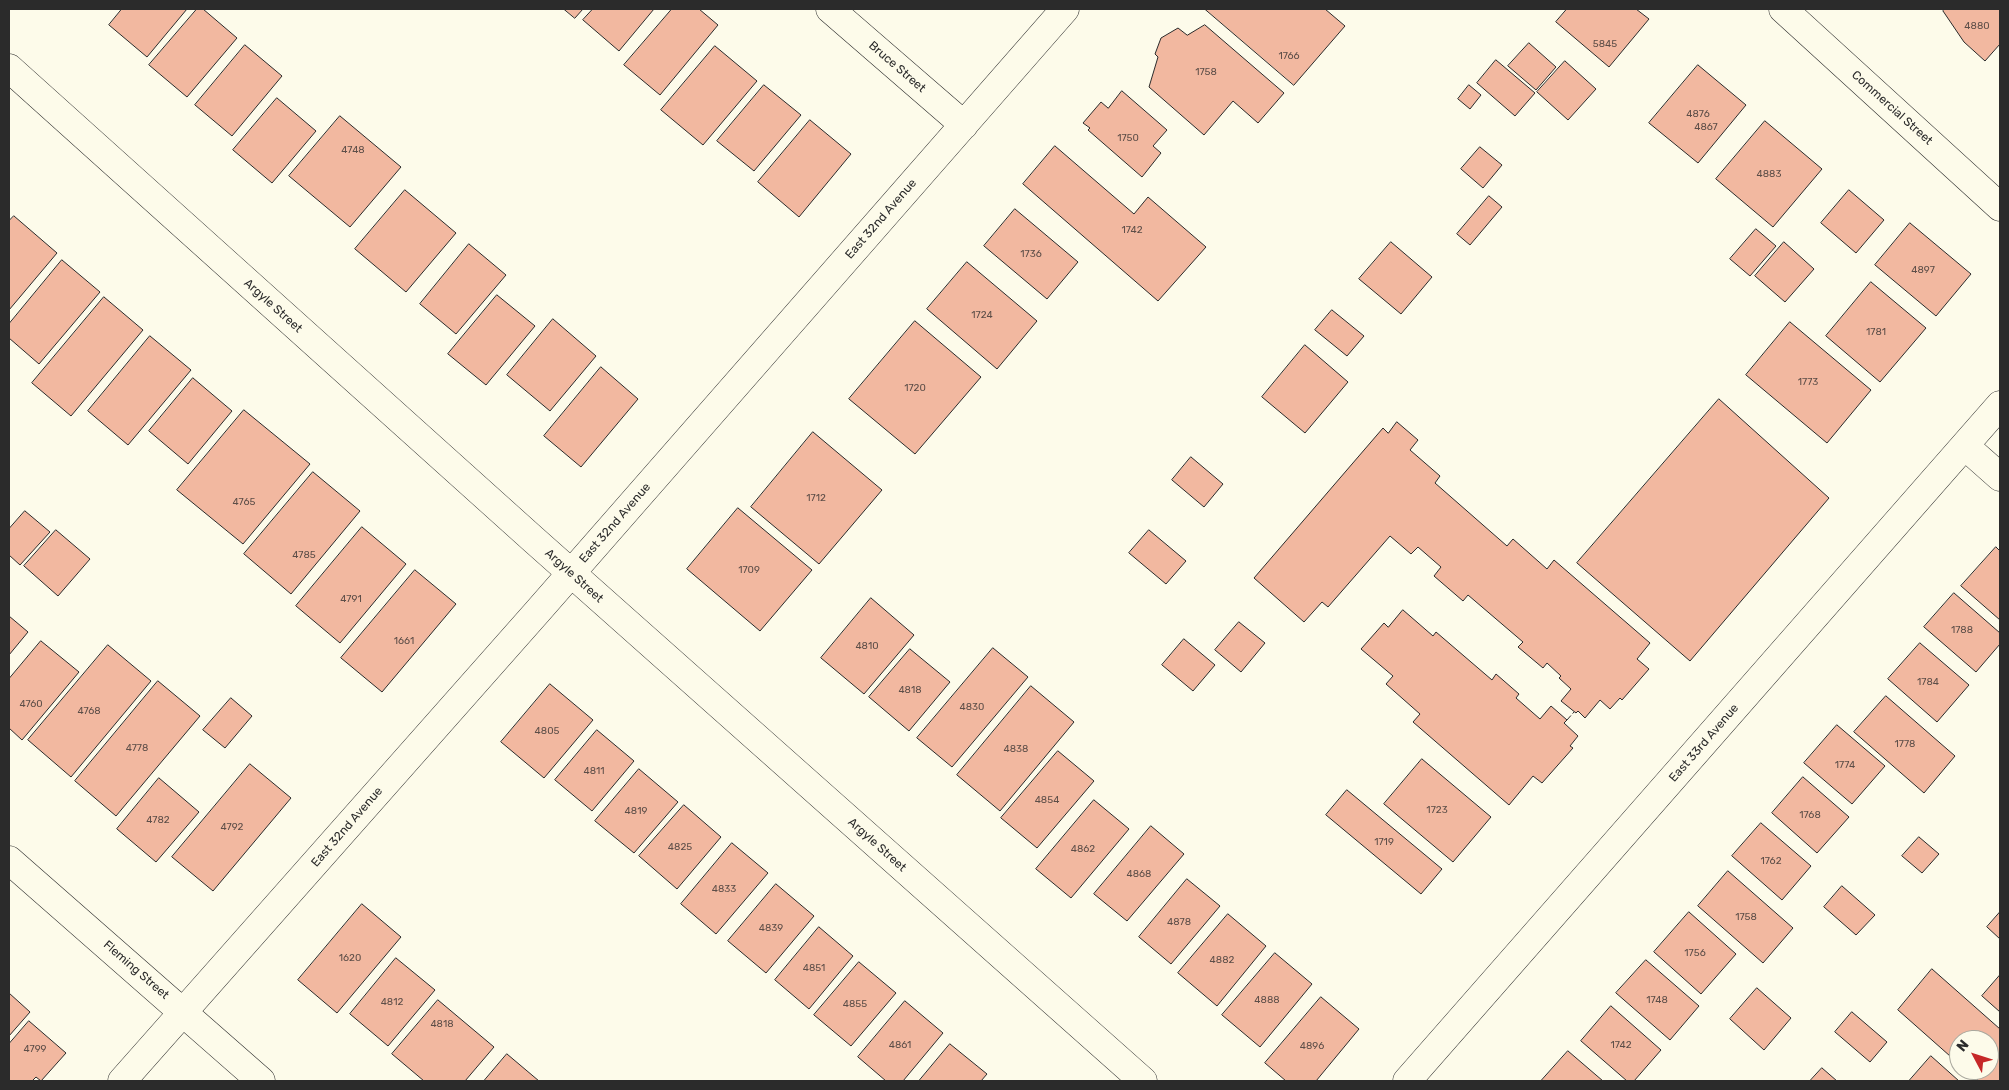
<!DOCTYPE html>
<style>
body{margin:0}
#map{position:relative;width:2009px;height:1090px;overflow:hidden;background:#fdfbea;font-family:Rubik,sans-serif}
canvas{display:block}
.frame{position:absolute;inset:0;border:10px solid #2b2b2b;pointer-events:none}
.north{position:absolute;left:1949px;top:1030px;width:50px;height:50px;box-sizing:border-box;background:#fdfbea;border:1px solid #a9a89e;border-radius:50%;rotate:310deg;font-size:14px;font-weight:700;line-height:20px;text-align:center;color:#2b2b2b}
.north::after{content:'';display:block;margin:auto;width:18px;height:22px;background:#c62828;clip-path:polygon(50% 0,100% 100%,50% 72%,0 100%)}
</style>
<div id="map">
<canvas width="2009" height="1090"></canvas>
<div class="frame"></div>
<div class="north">N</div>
</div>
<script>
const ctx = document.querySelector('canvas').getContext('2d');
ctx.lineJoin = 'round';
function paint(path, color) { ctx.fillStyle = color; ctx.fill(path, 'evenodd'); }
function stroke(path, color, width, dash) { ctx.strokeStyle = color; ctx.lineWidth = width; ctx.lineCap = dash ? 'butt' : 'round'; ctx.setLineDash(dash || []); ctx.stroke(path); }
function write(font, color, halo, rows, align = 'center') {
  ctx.font = font + ' Rubik,sans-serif'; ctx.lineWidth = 4; ctx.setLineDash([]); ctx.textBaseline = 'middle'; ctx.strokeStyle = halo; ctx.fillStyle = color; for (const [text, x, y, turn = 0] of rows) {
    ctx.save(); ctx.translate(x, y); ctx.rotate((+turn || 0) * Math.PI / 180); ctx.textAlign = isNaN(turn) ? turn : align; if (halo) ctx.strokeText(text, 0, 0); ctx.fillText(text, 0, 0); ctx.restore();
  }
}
const building = new Path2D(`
 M 122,9 L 187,9 L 147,57 L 109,25 Z
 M 197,9 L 203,9 L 237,38 L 187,97 L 149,65 Z
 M 564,9 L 583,9 L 575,18 Z
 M 593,9 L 654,9 L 619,51 L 583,20 Z
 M 672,9 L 699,9 L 718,25 L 660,95 L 624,65 Z
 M 1205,9 L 1325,9 L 1345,26 L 1294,85 Z
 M 1567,9 L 1636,9 L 1649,19 L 1609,67 L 1556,22 Z
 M 1945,9 L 2000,9 L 2000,44 L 1985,61 L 1964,42 L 1943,11 Z
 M 1205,25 L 1284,93 L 1258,123 L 1233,101 L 1204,135 L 1149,87 L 1158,57 L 1155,54 L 1161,38 L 1178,28 L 1187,35 Z
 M 1529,43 L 1556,67 L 1536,90 L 1508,66 Z
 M 245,45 L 282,76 L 232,136 L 195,105 Z
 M 715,46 L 757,81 L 703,145 L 661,110 Z
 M 1496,60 L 1535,93 L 1515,116 L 1477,83 Z
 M 1565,61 L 1596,89 L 1568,120 L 1537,92 Z
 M 1698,65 L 1746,105 L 1698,163 L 1649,123 Z
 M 764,85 L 801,115 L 754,171 L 717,141 Z
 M 1469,85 L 1481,95 L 1470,109 L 1458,99 Z
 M 1122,91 L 1167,130 L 1153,146 L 1161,153 L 1142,177 L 1088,130 L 1090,128 L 1083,123 L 1101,102 L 1108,108 Z
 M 277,98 L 316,131 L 272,183 L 233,150 Z
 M 340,116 L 401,167 L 350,227 L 289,176 Z
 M 810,120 L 851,154 L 799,217 L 758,182 Z
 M 1765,121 L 1822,169 L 1773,227 L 1716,179 Z
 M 1055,146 L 1134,214 L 1148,197 L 1206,247 L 1158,301 L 1023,184 Z
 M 1480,147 L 1502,165 L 1483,188 L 1461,169 Z
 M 405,190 L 456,233 L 406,292 L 355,249 Z
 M 1849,190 L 1884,220 L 1856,253 L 1821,223 Z
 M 1489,196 L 1502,207 L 1470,245 L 1457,234 Z
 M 1015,209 L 1078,262 L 1047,299 L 984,246 Z
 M 14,216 L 57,253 L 9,310 L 9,221 Z
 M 1910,223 L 1971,274 L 1936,316 L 1875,265 Z
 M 1756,229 L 1776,246 L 1750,276 L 1730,259 Z
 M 1391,242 L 1432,277 L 1401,314 L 1359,279 Z
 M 1784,242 L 1814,269 L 1785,302 L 1755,276 Z
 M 469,244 L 506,275 L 456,334 L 420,304 Z
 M 62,260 L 100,292 L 39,364 L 9,338 L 9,324 Z
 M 967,262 L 1037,321 L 997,369 L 927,309 Z
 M 1871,282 L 1926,328 L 1880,382 L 1826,336 Z
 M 497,295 L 535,326 L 486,385 L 448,354 Z
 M 104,297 L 143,330 L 71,416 L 32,383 Z
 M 1332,310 L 1364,336 L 1347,356 L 1315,330 Z
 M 553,319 L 596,356 L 550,411 L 507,375 Z
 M 915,321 L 981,377 L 915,454 L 849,399 Z
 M 1790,322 L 1871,390 L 1827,443 L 1746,375 Z
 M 150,336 L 191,370 L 128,445 L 88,411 Z
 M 1305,345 L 1348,382 L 1305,433 L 1262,397 Z
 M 601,367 L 638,399 L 581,467 L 544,436 Z
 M 193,378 L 232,411 L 188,464 L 149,431 Z
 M 1719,399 L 1829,498 L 1690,661 L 1577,563 Z
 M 244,410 L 310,464 L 243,544 L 177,490 Z
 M 1397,422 L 1418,440 L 1410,450 L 1440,476 L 1435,483 L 1507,546 L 1513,539 L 1547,569 L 1554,560 L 1650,643 L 1637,659 L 1649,669 L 1622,700 L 1620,698 L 1610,709 L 1600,700 L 1585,718 L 1578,711 L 1576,713 L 1561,701 L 1571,689 L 1559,678 L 1561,676 L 1547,663 L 1543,668 L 1518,647 L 1523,642 L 1468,595 L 1463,601 L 1434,576 L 1441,567 L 1418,547 L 1411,554 L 1390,536 L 1328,607 L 1322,602 L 1304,622 L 1254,578 L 1383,428 L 1388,433 Z
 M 813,432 L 882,490 L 819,564 L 751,507 Z
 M 1191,457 L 1223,484 L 1204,507 L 1172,480 Z
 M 313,472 L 360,511 L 291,594 L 244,554 Z
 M 738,508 L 812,570 L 760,631 L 687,569 Z
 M 25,511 L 50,532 L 20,565 L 9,555 L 9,529 Z
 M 362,527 L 406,564 L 340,643 L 296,606 Z
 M 56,530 L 90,559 L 58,596 L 24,566 Z
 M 1149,530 L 1186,561 L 1166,584 L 1129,553 Z
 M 1996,547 L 2000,551 L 2000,620 L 1961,586 Z
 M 415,570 L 456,604 L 382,692 L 341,658 Z
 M 1954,593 L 2000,633 L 2000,644 L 1976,672 L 1924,627 Z
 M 871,598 L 914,635 L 864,694 L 821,658 Z
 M 1403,610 L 1433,636 L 1436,632 L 1492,680 L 1496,674 L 1519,694 L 1516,698 L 1540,719 L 1551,706 L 1567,720 L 1564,723 L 1578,736 L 1570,746 L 1573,748 L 1542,783 L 1533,776 L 1509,805 L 1413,722 L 1420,714 L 1386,684 L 1393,676 L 1361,649 L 1384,623 L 1388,627 Z
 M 9,616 L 28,632 L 9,655 Z
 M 1239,622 L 1265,643 L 1241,672 L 1215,650 Z
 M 1184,639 L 1215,665 L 1193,691 L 1162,665 Z
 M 41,641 L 79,672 L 22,740 L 9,728 L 9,679 Z
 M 1920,643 L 1969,685 L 1937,722 L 1888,679 Z
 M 108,645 L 151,681 L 71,777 L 28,740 Z
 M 993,648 L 1028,677 L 952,767 L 917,738 Z
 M 910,649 L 950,682 L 909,731 L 869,697 Z
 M 158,681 L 200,716 L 116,816 L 75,781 Z
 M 550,684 L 593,720 L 544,778 L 501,742 Z
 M 1031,686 L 1074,722 L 1000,811 L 957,775 Z
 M 1886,696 L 1955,756 L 1924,793 L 1854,732 Z
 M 231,698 L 252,716 L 225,748 L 203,730 Z
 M 1837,725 L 1885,766 L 1852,804 L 1804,763 Z
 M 597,730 L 634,761 L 592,811 L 555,780 Z
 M 1058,751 L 1094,781 L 1037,848 L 1001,818 Z
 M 1422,759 L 1491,817 L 1453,862 L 1384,804 Z
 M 250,764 L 291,798 L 213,891 L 172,857 Z
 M 639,769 L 678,802 L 634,853 L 595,821 Z
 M 1803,777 L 1849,817 L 1817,853 L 1772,813 Z
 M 159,778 L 199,812 L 156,862 L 117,829 Z
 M 1347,790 L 1442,869 L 1421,894 L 1326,815 Z
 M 1094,800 L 1129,829 L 1071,898 L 1036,869 Z
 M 684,805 L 721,837 L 677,889 L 639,856 Z
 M 1761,823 L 1811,866 L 1782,900 L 1732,856 Z
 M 1151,826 L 1184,854 L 1127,921 L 1094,894 Z
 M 1919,837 L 1939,854 L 1922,873 L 1902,856 Z
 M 732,843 L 768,873 L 716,934 L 681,904 Z
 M 1728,871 L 1793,928 L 1763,963 L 1698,906 Z
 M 1187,879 L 1220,906 L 1171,964 L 1139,937 Z
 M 776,884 L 814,916 L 766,973 L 728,941 Z
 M 1842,886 L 1875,915 L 1856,935 L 1824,907 Z
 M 362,904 L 401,937 L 337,1013 L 298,980 Z
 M 1689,912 L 1736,954 L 1701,994 L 1654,952 Z
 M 2000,912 L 2000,939 L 1987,927 Z
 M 1228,914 L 1266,946 L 1217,1006 L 1178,973 Z
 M 819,927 L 853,956 L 809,1009 L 775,980 Z
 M 1275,953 L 1312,984 L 1260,1047 L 1222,1015 Z
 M 396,958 L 435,990 L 388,1046 L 350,1014 Z
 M 1646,960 L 1699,1006 L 1670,1040 L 1616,993 Z
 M 859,962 L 896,993 L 851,1046 L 814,1015 Z
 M 1932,969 L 2000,1029 L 2000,1081 L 1979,1081 L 1966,1070 L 1989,1070 L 1989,1040 L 1959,1040 L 1959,1064 L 1898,1010 Z
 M 2000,975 L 2000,1012 L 1982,996 Z
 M 1757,988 L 1791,1018 L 1764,1050 L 1730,1019 Z
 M 9,993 L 30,1012 L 9,1036 Z
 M 1321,997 L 1359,1029 L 1316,1081 L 1286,1081 L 1265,1063 Z
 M 438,1000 L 494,1047 L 465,1081 L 424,1081 L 392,1054 Z
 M 905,1001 L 943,1033 L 903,1081 L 886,1081 L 858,1057 Z
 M 1611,1006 L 1661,1050 L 1634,1081 L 1627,1081 L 1581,1041 Z
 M 1852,1012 L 1887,1042 L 1870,1062 L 1835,1032 Z
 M 29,1021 L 66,1053 L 41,1081 L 36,1077 L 32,1081 L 9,1081 L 9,1044 Z
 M 950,1044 L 987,1074 L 981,1081 L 919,1081 Z
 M 1568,1051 L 1603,1081 L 1541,1081 Z
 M 507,1054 L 539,1081 L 484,1081 Z
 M 1931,1056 L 1959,1081 L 1909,1081 Z
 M 1822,1068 L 1837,1081 L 1810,1081 Z`);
paint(building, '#f2b8a0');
stroke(building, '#2b2b2b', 1);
const street = new Path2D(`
 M 830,9 L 964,125
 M 1783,9 L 2000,207
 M 9,68 L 534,540 L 1143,1081
 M 1965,446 L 2000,477
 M 9,860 L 261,1081
 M 122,1081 L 538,611 L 1065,9`);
const secondary = new Path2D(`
 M 1407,1081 L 2000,405`);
stroke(street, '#2b2b2b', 29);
stroke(secondary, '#2b2b2b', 29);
stroke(street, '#fdfbea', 28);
stroke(secondary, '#fdfbea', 28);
stroke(new Path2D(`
 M 1567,720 L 1574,712`), '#2b2b2b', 1, [6, 2.5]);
write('10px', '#5d4e48', null, [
 ["4880",1977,26],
 ["5845",1605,44],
 ["1766",1289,56],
 ["1758",1206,72],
 ["4876",1698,114],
 ["4867",1706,127],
 ["1750",1128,138],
 ["4748",353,150],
 ["4883",1769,174],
 ["1742",1132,230],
 ["1736",1031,254],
 ["4897",1923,270],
 ["1724",982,315],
 ["1781",1876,332],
 ["1773",1808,382],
 ["1720",915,388],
 ["1712",816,498],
 ["4765",244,502],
 ["4785",304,555],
 ["1709",749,570],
 ["4791",351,599],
 ["1788",1962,630],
 ["1661",404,641],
 ["4810",867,646],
 ["1784",1928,682],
 ["4818",910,690],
 ["4760",31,704],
 ["4830",972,707],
 ["4768",89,711],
 ["4805",547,731],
 ["1778",1905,744],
 ["4778",137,748],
 ["4838",1016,749],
 ["1774",1845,765],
 ["4811",594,771],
 ["4854",1047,800],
 ["1723",1437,810],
 ["4819",636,811],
 ["1768",1810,815],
 ["4782",158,820],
 ["4792",232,827],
 ["1719",1384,842],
 ["4825",680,847],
 ["4862",1083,849],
 ["1762",1771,861],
 ["4868",1139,874],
 ["4833",724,889],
 ["1758",1746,917],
 ["4878",1179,922],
 ["4839",771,928],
 ["1756",1695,953],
 ["1620",350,958],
 ["4882",1222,960],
 ["4851",814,968],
 ["4888",1267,1000],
 ["1748",1657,1000],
 ["4812",392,1002],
 ["4855",855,1004],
 ["4818",442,1024],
 ["4861",900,1045],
 ["1742",1621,1045],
 ["4896",1312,1046],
 ["4799",35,1049]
]);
write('12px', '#2b2b2b', '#fdfbea', [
 ["Bruce Street",897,67,41],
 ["Commercial Street",1892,108,42],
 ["East 32nd Avenue",881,219,-49],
 ["Argyle Street",273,306,42],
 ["East 32nd Avenue",615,523,-49],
 ["Argyle Street",574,576,42],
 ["East 33rd Avenue",1704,743,-49],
 ["East 32nd Avenue",347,827,-49],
 ["Argyle Street",877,845,42],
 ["Fleming Street",136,970,41]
]);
</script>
